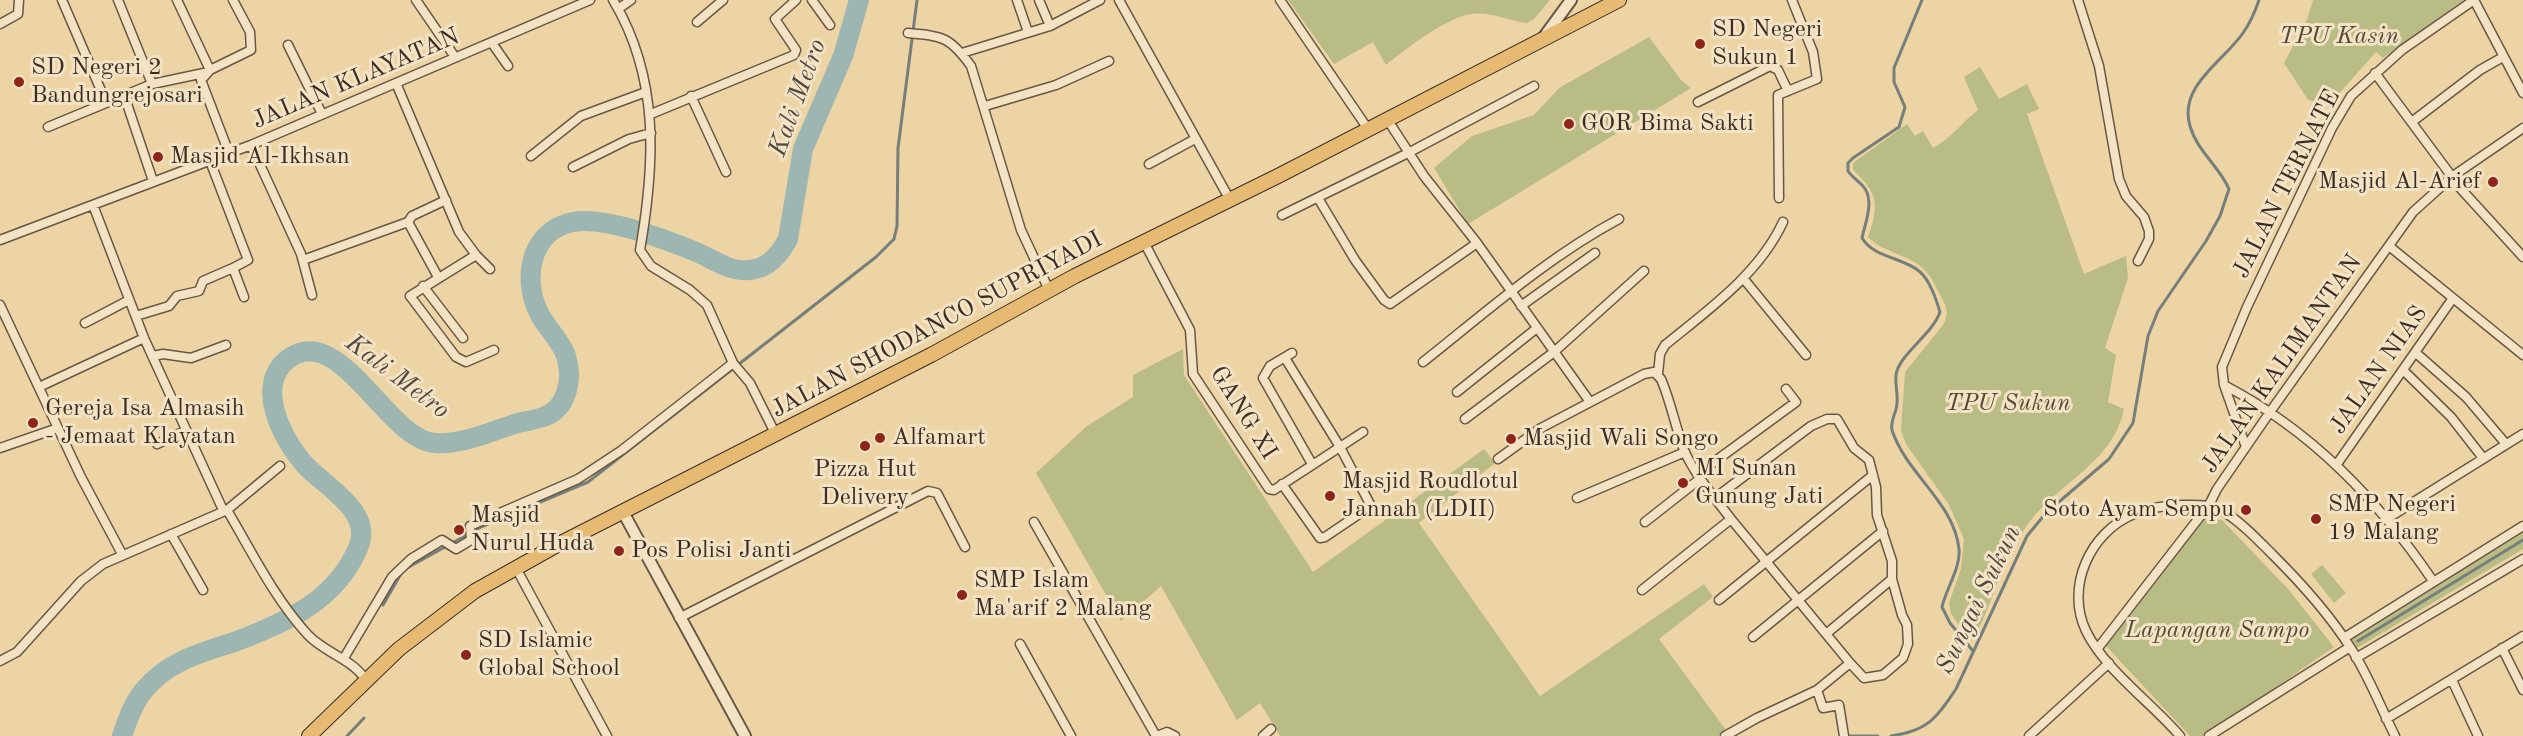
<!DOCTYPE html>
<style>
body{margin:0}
canvas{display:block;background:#edd4a5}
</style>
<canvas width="2523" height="736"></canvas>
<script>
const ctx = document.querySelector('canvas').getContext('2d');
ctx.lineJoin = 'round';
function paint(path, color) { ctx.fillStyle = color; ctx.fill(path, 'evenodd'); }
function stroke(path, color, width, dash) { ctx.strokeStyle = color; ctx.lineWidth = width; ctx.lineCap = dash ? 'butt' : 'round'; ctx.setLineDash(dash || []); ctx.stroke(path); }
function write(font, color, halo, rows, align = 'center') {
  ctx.font = font + ' "Old Standard TT",serif'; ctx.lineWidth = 6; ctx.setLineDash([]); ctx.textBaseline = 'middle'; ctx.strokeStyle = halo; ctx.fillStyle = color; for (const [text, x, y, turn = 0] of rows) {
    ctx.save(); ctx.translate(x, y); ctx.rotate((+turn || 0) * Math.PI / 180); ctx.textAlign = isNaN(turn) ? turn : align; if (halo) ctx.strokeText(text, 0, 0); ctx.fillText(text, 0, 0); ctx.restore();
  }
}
paint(new Path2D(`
 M 1288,0 L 1550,0 L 1534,19 L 1527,23 C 1508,21 1491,11 1471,14 C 1447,17 1404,50 1386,65 L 1373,42 L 1334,64 Z
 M 2313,0 L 2464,0 L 2383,58 L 2376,52 L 2329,105 L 2308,100 L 2284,63 L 2307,19 Z
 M 1649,37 L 1681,80 L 1691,88 L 1468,224 L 1434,168 L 1472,136 L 1534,115 L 1559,88 Z
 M 1980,67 L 1999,99 L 2027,84 L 2039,109 L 2027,114 L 2084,274 L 2126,256 L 2128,278 L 2105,348 L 2116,355 L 2108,402 L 2124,409 C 2113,464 2056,483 2026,527 C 2020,535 2014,545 2009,554 C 2000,572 1982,632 1970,641 L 1951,614 L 1949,603 L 1961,569 L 1964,539 L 1949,505 L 1906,444 L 1901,431 L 1905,372 L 1943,325 C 1950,313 1946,306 1940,295 C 1936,288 1933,280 1928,274 C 1913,254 1884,254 1868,237 C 1879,205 1879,194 1853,170 L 1853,163 L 1907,124 L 1915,136 L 1923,131 L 1933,148 C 1952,138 1962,122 1978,110 L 1964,77 Z
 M 1183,349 L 1184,375 L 1313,572 L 1484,449 L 1495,463 L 1419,523 L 1540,696 L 1704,584 L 1713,597 L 1659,639 L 1726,730 L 1718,736 L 1280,736 L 1260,703 L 1237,720 L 1161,586 L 1121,621 L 1036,473 L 1087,426 L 1133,397 L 1133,375 Z
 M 2206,517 L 2222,520 L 2289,590 L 2334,647 L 2205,736 L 2190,736 L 2106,646 Z
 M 2523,531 L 2523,549 L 2357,648 L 2351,638 L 2353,636 Z
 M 2322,565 L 2346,593 L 2334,603 L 2311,574 Z`), '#babc85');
stroke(new Path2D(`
 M 1922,0 L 1894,68 L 1894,82 L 1905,107 L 1899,127 L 1853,158 L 1848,163 L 1848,171 C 1852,177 1857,180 1862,185 C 1876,199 1865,223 1862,238 C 1874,258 1902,257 1919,271 C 1930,280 1936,299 1940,312 C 1932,335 1899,354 1896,375 C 1895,385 1898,394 1897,403 C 1897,412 1890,420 1892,430 C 1906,474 1954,502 1959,549 C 1961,567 1946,589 1942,607 L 1950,623 L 1973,651
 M 407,568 L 483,526 L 588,482 L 876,257 L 894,239 L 897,226 L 898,148 L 917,0
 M 383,605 L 402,572
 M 2358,641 L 2523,540
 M 347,736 L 364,718
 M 1845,736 L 1878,736
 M 1891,736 C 1927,731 1936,719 1956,689 L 2027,536 L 2046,513 L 2109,459 L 2133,423 L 2148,336 L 2158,311 L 2206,241 L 2220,216 L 2229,189 C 2219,166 2197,151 2190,126 C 2178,86 2224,61 2243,33 C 2250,23 2255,12 2259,0`), '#767f79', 3);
stroke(new Path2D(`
 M 122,736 C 127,721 134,701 145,689 C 171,659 202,653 237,641 C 287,622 336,600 358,548 C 374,512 327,488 306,466 C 282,440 252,382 291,357 C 342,325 388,440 435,443 C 464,445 491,431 518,423 C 526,421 535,420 543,417 C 568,409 573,378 566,356 C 561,340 545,327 538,311 C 522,277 531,230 573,222 C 605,216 663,239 694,251 C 714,259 732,275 755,269 C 771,266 781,252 788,239 L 803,149 L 843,56 L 859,0`), '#9db6b1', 20);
const minor = new Path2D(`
 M 62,0 L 106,102
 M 118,0 L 152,84
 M 177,0 L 210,70
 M 416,0 L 455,57
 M 613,0 C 660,78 655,164 640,250 L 651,266 L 690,290 L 707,305 L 733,363 L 750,383 L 776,435
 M 812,0 L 830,25
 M 1017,0 L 1028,32
 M 1039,0 L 1050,26
 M 1119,0 L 1230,200
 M 1280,0 L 1368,129
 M 2078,0 L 2099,66 L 2119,179 L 2126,196 L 2144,217 L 2149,231 L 2149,239 L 2138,261
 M 2474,0 L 2523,93
 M 618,9 L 631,0
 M 697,22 L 723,0
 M 0,24 L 18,14 L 19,0
 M 908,33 C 943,36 950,37 971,66 L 1021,230 L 1049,290
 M 492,43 L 508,66
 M 288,45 L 322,114
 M 962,53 L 1050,26 L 1100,0
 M 2375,73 L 2461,189 L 2523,257
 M 396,83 L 459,232 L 476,255 L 410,296 L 456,357 L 466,362 L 494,350
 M 124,95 L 153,181
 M 691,96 L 726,172
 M 1698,102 L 1770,66 L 1778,70 L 1788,91
 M 985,106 L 1056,85 L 1109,61
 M 651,114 L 794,55 L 796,50 L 775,19 L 796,0
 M 1387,119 L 1424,176 L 1477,243 L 1590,402
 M 2413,121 L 2480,70 L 2503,57
 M 48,127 L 152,84 L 204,73
 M 251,145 L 301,254 L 312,295
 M 229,153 L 201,80 L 210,70 L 251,50 L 250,32 L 233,0
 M 531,156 L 581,116 L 646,92
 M 210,161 L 248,260 L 233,268 L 244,297
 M 1149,164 L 1195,139
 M 573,167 L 629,139 L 651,133
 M 1318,198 L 1355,260 L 1384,300 L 1390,304 L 1477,243
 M 1779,198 L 1778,95 L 1817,79 L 1813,52 L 1792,0
 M 93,205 L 144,338 L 223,510
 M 1282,215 L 1408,153 L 1534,86
 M 408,222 L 438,277
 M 0,240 L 251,145 L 590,0
 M 1144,242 L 1190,330 L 1193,374 L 1269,489 L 1274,490 L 1363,432
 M 2389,246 L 2523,355
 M 476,255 L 490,269
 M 303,260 L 408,222 L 412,216 L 446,200
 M 1743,278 L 1806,355
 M 423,286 L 463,338
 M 0,305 L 81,477 L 122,554
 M 1521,306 L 1595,253
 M 136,316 L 169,306 L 177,296 L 199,291 L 203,281 L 233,268
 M 85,323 L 129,300
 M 1292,353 L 1270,366 L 1263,378 L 1312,464
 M 2416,353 L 2466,397 L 2506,444
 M 153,356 L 163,354 L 191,358 L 226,345
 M 1423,362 C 1486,312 1548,257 1619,219
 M 2403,370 L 2451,417 L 2483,458
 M 1658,374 L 1660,354 L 1665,345 C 1708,310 1759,274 1783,222
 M 2224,385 L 2246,447
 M 39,387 L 144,338
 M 1457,392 L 1537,328
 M 1465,419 L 1554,352 L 1644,271
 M 157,444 L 185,431
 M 0,448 L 58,428
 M 1498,459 L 1541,428 L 1644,374 L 1654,372 L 1661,379 C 1671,402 1675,426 1684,450 C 1694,474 1715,498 1731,519 L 1850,663 L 1864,678 L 1883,675 L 1903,658 L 1908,644 L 1907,625 L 1902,615 L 1892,579 L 1892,561 L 1877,515 L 1876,487 L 1869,460 L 1854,448 L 1837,419 L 1827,419 L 1811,426 L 1715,498
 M 2337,464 L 2453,298
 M 1699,473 L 1796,402 L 1786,389
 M 1282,484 L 1320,538 L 1325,537 L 1371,506 L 1340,447 L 1285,358
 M 1577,498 L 1685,452
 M 227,510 C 252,552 274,598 308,635 C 325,653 351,658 366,680
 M 2388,518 L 2523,434
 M 1034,522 L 1156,736
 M 1645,522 L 1701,478
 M 171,534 L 203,590
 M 516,568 L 607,736
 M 2433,581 C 2378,500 2312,431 2224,385 L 2222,367 L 2247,307 L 2332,128 L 2351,96 L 2402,50 L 2474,0
 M 1642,590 L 1731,519
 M 1719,600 L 1873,475
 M 679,618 L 928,491 L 937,493 L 965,547
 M 1826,634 L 1892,579
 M 1753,637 L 1883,531
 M 2344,638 L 2523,526
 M 1020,644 L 1071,736
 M 2098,648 L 2209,505 L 2217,489 L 2270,412 L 2413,212 L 2453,176 L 2523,128
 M 2502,648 L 2523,690
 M 344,658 L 392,577 L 411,559 L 442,540 L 456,549 L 471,540 L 470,526 L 578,479 L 622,450 L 733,363
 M 2356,658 L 2523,559
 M 0,661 L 17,652 L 81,581 L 103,564 L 227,510 L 280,466
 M 2452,680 L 2478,736
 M 1817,690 L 1823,708 L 1839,705 L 1844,736
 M 2386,719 L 2523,636
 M 1157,736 L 1167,732 L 1175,736
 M 1263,736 L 1271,729
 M 1725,736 L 1757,718 L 1817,690 L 1850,663
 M 2029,736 L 2109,663
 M 2180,736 C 2152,703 2105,670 2086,631 C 2065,587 2090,532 2134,514 C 2149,507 2167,506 2183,505 C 2197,505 2210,504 2223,511 C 2242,523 2258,540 2274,556 C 2302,584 2329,614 2350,647 C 2368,674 2380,706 2395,736
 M 2209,736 L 2350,647`);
const tertiary = new Path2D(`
 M 1544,37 L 1571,0
 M 623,512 L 745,736`);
const primary = new Path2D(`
 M 309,736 L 399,649 L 475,591 L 559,544 L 931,355 L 1075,276 L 1278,176 L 1619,0`);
stroke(minor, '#685744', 11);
stroke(tertiary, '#685744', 14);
stroke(primary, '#3b2d24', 16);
stroke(minor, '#f3e3c4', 8);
stroke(tertiary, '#f3e3c4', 10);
stroke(primary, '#e6ba72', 14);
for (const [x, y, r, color] of [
 [1700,44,6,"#8f2418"],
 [19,82,6,"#8f2418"],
 [1569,124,6,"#8f2418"],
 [158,157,6,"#8f2418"],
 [2493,182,6,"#8f2418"],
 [33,423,6,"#8f2418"],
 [880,438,6,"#8f2418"],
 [1511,439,6,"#8f2418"],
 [865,446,6,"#8f2418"],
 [1683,483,6,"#8f2418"],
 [1330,496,6,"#8f2418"],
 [2246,510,6,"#8f2418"],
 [2316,519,6,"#8f2418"],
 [459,530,6,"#8f2418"],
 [619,551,6,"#8f2418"],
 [962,595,6,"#8f2418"],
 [466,655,6,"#8f2418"]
]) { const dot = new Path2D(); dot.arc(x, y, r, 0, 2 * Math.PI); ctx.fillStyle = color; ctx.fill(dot); stroke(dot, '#f3e3c4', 2); }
write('24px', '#3b2d24', '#f3e3c4', [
 ["SD Negeri",1712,30],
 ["Sukun 1",1712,58],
 ["SD Negeri 2",31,68],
 ["Bandungrejosari",31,96],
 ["GOR Bima Sakti",1581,124],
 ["Masjid Al-Ikhsan",170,157],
 ["Masjid Al-Arief",2481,182,"right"],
 ["Gereja Isa Almasih",45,409],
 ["- Jemaat Klayatan",45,437],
 ["Alfamart",892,438],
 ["Masjid Wali Songo",1523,439],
 ["MI Sunan",1695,469],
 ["Gunung Jati",1695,497],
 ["Pizza Hut",865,470,"center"],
 ["Delivery",865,498,"center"],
 ["Masjid Roudlotul",1342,482],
 ["Jannah (LDII)",1342,510],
 ["SMP Negeri",2328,505],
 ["19 Malang",2328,533],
 ["Soto Ayam Sempu",2234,510,"right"],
 ["Masjid",471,516],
 ["Nurul Huda",471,544],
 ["Pos Polisi Janti",631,551],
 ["SMP Islam",974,581],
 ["Ma'arif 2 Malang",974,609],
 ["SD Islamic",478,641],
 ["Global School",478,669]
], 'left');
write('italic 24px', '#544a37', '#f3e3c4', [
 ["TPU Kasin",2339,37],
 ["TPU Sukun",2008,404],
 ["Lapangan Sampo",2217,631]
]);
write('24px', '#3b2d24', '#f3e3c4', [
 ["JALAN KLAYATAN",356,79,-23],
 ["JALAN TERNATE",2287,184,-63],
 ["JALAN SHODANCO SUPRIYADI",937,325,-28],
 ["JALAN KALIMANTAN",2282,364,-55],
 ["JALAN NIAS",2379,370,-55],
 ["GANG XI",1243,413,58]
]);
write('italic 26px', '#4f4840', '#f3e3c4', [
 ["Kali Metro",798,98,-70],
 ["Kali Metro",397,377,37],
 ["Sungai Sukun",1979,600,-64]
]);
</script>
